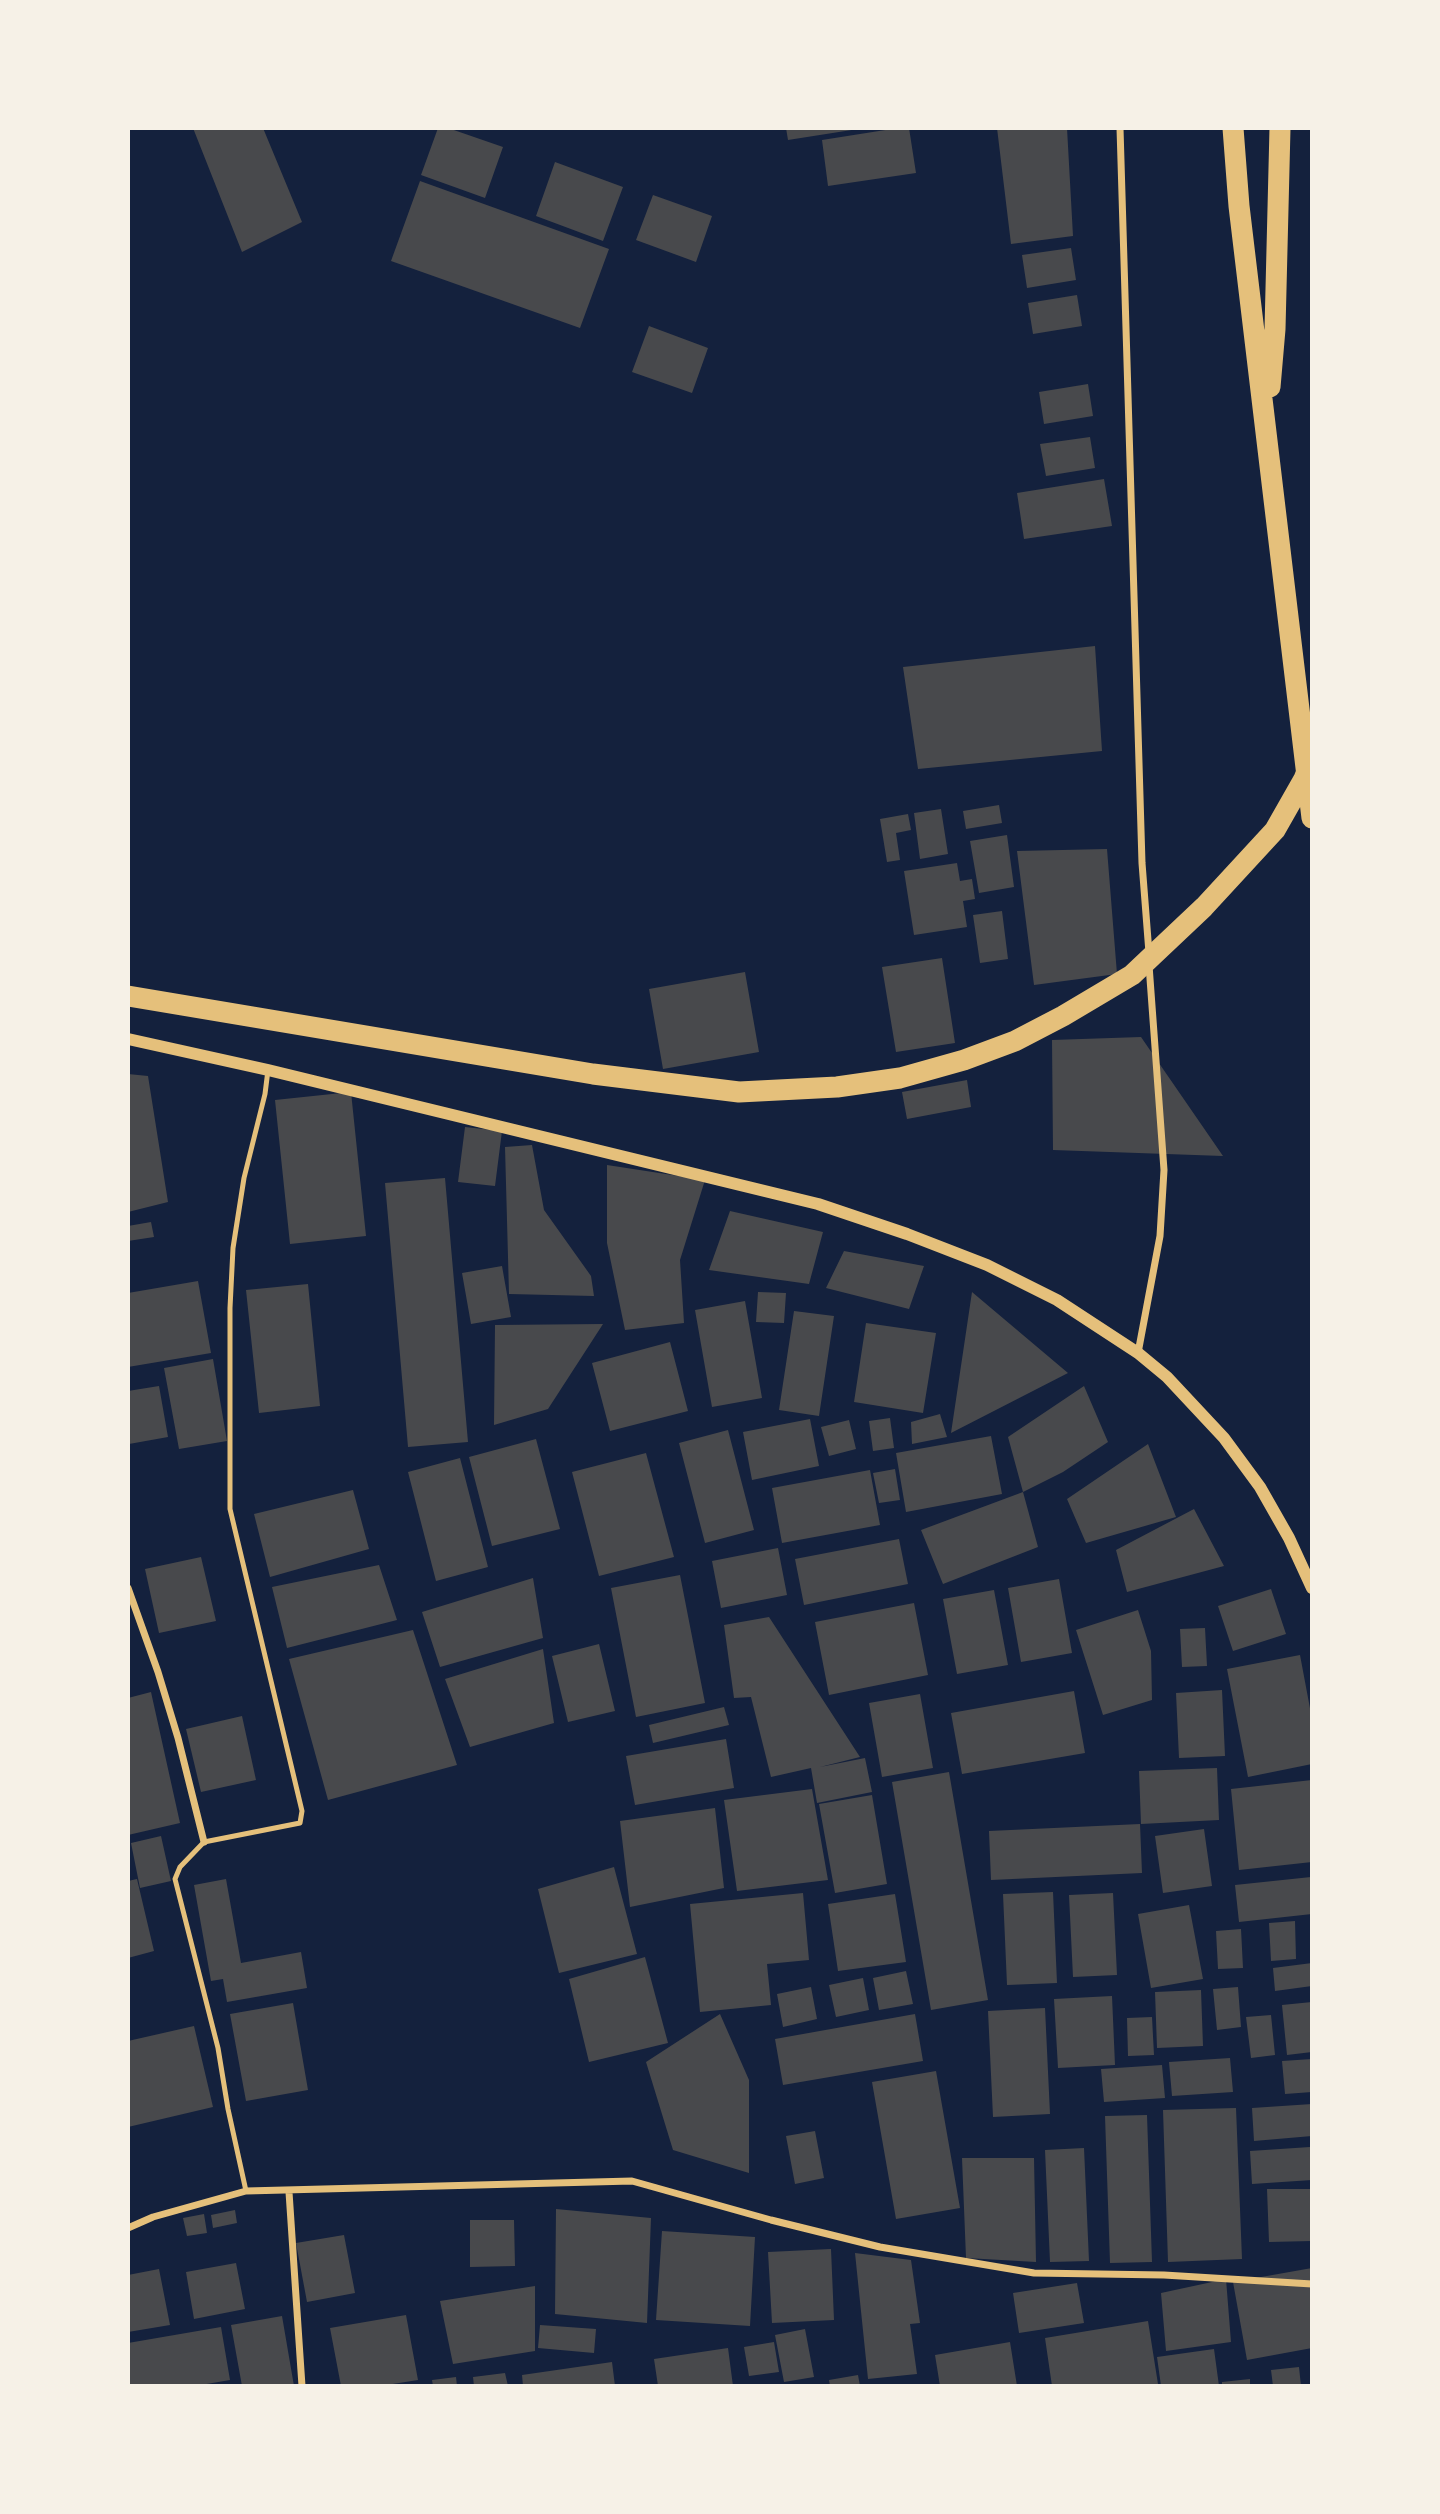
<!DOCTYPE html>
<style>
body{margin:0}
#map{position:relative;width:1440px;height:2514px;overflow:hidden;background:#14213d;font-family:"Work Sans",sans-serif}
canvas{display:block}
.frame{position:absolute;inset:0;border:130px solid #f6f1e7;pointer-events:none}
</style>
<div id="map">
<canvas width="1440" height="2514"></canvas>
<div class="frame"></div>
</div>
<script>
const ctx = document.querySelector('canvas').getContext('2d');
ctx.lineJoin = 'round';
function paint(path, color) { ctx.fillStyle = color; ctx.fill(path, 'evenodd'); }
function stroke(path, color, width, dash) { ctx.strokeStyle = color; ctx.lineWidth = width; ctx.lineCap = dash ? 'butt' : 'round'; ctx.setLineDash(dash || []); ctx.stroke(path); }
paint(new Path2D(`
 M 193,128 L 263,128 L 302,222 L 242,252 Z
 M 438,128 L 448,128 L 503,147 L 485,198 L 421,175 Z
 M 786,128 L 858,128 L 858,129 L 788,140 Z
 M 898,128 L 909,128 L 916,173 L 828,186 L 822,140 Z
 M 997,128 L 1067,128 L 1073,236 L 1011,244 Z
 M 555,162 L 623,187 L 603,241 L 536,216 Z
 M 420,181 L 609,249 L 580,328 L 391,261 Z
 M 653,195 L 712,216 L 696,262 L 636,240 Z
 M 1071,248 L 1076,280 L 1027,288 L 1022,255 Z
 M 1077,295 L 1082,326 L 1033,334 L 1028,303 Z
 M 649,326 L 708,348 L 692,393 L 632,372 Z
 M 1088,384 L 1093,416 L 1044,424 L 1039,392 Z
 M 1090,437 L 1095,468 L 1046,476 L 1040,444 Z
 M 1104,479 L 1112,526 L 1024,539 L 1017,493 Z
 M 1095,646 L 1102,751 L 918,769 L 903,667 Z
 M 999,805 L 1002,823 L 966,829 L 963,811 Z
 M 941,809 L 948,854 L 920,859 L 914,813 Z
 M 908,814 L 911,830 L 896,833 L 900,860 L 887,862 L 880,819 Z
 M 1007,835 L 1014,887 L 979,893 L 970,841 Z
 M 1107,849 L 1117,974 L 1034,985 L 1017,851 Z
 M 957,863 L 960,881 L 972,879 L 975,899 L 963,901 L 967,927 L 914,935 L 904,871 Z
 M 1002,911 L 1008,959 L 980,963 L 973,915 Z
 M 942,958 L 955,1043 L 896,1052 L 882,967 Z
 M 745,972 L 759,1052 L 663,1069 L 649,989 Z
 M 1141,1037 L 1223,1156 L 1053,1150 L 1052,1040 Z
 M 128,1074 L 148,1076 L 168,1202 L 128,1212 Z
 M 967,1080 L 971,1107 L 907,1119 L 902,1092 Z
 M 351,1092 L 366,1236 L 290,1244 L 275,1100 Z
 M 465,1127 L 502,1131 L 495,1186 L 458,1182 Z
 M 532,1145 L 544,1210 L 591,1276 L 594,1296 L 509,1294 L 505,1147 Z
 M 607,1165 L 705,1180 L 680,1260 L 684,1323 L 625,1330 L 607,1243 Z
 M 445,1178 L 468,1442 L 408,1447 L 385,1183 Z
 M 730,1211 L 823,1232 L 809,1284 L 709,1270 Z
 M 151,1222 L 154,1237 L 128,1241 L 128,1226 Z
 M 844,1251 L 924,1266 L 909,1309 L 826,1288 Z
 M 502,1266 L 511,1317 L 471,1324 L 462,1273 Z
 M 198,1281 L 211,1353 L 128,1367 L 128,1293 Z
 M 308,1284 L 320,1406 L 259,1413 L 246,1290 Z
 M 758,1292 L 786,1293 L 784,1323 L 756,1322 Z
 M 972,1292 L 1068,1373 L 951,1433 Z
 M 745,1301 L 762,1398 L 712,1407 L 695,1310 Z
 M 794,1311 L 834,1316 L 819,1416 L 779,1410 Z
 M 866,1323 L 936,1333 L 923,1413 L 854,1402 Z
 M 603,1324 L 548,1409 L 494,1425 L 495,1325 Z
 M 670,1342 L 688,1411 L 610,1431 L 592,1363 Z
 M 213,1359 L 227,1441 L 179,1449 L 164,1368 Z
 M 159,1386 L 168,1437 L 129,1444 L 128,1391 Z
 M 1084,1386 L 1108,1442 L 1063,1472 L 1023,1492 L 1008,1437 Z
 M 940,1414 L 947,1437 L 912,1444 L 911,1422 Z
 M 890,1418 L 894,1448 L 873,1451 L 869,1421 Z
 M 810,1419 L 819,1466 L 752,1480 L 743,1432 Z
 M 849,1420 L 856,1449 L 829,1456 L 821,1427 Z
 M 728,1430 L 754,1530 L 705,1543 L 679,1443 Z
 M 991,1436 L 1002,1494 L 906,1512 L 896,1453 Z
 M 536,1439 L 560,1529 L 492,1546 L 469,1457 Z
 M 1148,1444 L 1176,1517 L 1086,1543 L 1067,1499 Z
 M 646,1453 L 674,1557 L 599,1576 L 572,1472 Z
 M 460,1458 L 488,1567 L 436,1581 L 408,1472 Z
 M 895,1469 L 900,1500 L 879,1503 L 873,1473 Z
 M 870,1470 L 880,1525 L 782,1543 L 772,1488 Z
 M 353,1490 L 369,1549 L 270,1577 L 254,1514 Z
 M 1023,1492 L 1038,1547 L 943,1584 L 921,1530 Z
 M 1194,1509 L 1224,1566 L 1127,1592 L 1116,1550 Z
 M 899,1539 L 908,1584 L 804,1605 L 795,1559 Z
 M 778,1548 L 787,1595 L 721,1608 L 712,1561 Z
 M 201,1557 L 216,1621 L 159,1633 L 145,1569 Z
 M 379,1565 L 397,1620 L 287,1648 L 272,1587 Z
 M 680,1575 L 705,1703 L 636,1717 L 611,1588 Z
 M 533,1578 L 543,1638 L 440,1667 L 422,1612 Z
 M 1059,1579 L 1072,1653 L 1021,1662 L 1008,1588 Z
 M 1271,1589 L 1286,1634 L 1233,1651 L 1218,1606 Z
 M 994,1590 L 1008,1665 L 957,1674 L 943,1599 Z
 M 914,1603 L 928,1675 L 829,1695 L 815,1622 Z
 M 1138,1610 L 1151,1651 L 1152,1700 L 1103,1715 L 1076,1630 Z
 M 769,1617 L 860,1757 L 820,1767 L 865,1758 L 872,1792 L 817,1803 L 811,1768 L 771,1777 L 751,1697 L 734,1698 L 724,1625 Z
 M 1205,1628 L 1207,1666 L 1182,1667 L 1180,1629 Z
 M 413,1630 L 457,1765 L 328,1800 L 289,1659 Z
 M 599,1644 L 615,1711 L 568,1722 L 552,1656 Z
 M 543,1649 L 554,1723 L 470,1747 L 445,1679 Z
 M 1300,1655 L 1312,1719 L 1312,1764 L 1248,1777 L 1227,1669 Z
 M 1222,1690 L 1225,1756 L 1179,1758 L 1176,1693 Z
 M 1074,1691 L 1085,1753 L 962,1774 L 951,1713 Z
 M 151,1692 L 180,1823 L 128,1835 L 128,1698 Z
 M 920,1694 L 933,1768 L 882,1777 L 869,1703 Z
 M 724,1707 L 729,1725 L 653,1743 L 649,1725 Z
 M 242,1716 L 256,1780 L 201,1792 L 186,1729 Z
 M 726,1739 L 734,1788 L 635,1805 L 626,1756 Z
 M 1217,1768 L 1219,1820 L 1141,1824 L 1139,1771 Z
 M 949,1772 L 988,2000 L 931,2010 L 892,1782 Z
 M 1312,1780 L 1312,1862 L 1239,1870 L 1231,1789 Z
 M 812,1789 L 828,1880 L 737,1891 L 724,1800 Z
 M 872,1795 L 887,1884 L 835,1893 L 819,1804 Z
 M 715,1808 L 724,1888 L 630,1907 L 620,1821 Z
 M 1140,1824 L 1142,1873 L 991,1880 L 989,1831 Z
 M 1204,1829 L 1212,1886 L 1163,1893 L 1155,1836 Z
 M 161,1836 L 171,1881 L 140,1888 L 131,1843 Z
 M 614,1867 L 637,1954 L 559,1973 L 538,1889 Z
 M 1311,1877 L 1312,1914 L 1239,1922 L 1235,1885 Z
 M 137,1879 L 154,1951 L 128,1958 L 128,1881 Z
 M 226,1879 L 241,1963 L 301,1952 L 307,1988 L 227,2002 L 223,1979 L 211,1981 L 194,1885 Z
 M 1053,1892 L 1057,1983 L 1007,1985 L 1003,1894 Z
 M 803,1893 L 809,1960 L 767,1964 L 771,2005 L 700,2012 L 690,1904 Z
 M 1113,1893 L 1117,1975 L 1073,1977 L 1069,1895 Z
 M 895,1894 L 906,1962 L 838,1971 L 828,1904 Z
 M 1189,1905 L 1203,1979 L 1151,1988 L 1138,1914 Z
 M 1295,1921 L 1296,1959 L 1271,1961 L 1269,1923 Z
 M 1241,1929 L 1243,1968 L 1218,1969 L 1216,1931 Z
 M 645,1957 L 668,2043 L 589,2062 L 569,1979 Z
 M 1312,1963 L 1312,1986 L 1275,1991 L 1273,1968 Z
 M 906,1971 L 913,2004 L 879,2010 L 873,1978 Z
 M 863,1978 L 869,2010 L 836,2017 L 829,1985 Z
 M 811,1987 L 817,2019 L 783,2027 L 777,1994 Z
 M 1238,1987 L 1241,2027 L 1217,2030 L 1213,1989 Z
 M 1201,1990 L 1203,2046 L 1157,2048 L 1155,1992 Z
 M 1112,1996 L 1115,2065 L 1058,2068 L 1054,1999 Z
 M 1312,2002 L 1312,2052 L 1287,2055 L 1282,2005 Z
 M 293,2003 L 308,2090 L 246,2101 L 230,2014 Z
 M 1045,2008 L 1050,2114 L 993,2117 L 988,2011 Z
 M 720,2014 L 749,2080 L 749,2173 L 673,2150 L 646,2062 Z
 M 915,2014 L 923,2061 L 783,2085 L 775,2039 Z
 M 1271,2015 L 1275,2055 L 1251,2058 L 1246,2017 Z
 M 1152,2017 L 1154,2055 L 1128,2056 L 1127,2018 Z
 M 194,2026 L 213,2107 L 128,2127 L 128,2041 Z
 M 1230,2058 L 1233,2092 L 1172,2096 L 1169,2062 Z
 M 1312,2059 L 1312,2092 L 1285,2094 L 1282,2061 Z
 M 1162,2065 L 1165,2098 L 1104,2102 L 1101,2069 Z
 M 936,2071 L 960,2208 L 896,2219 L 872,2082 Z
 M 1312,2104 L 1312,2136 L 1254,2141 L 1252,2108 Z
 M 1236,2108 L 1242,2259 L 1168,2262 L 1163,2110 Z
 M 1147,2115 L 1152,2262 L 1110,2263 L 1105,2116 Z
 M 815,2131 L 824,2178 L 795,2184 L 786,2136 Z
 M 1310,2147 L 1312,2180 L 1252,2184 L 1250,2151 Z
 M 1084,2148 L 1089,2261 L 1050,2262 L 1045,2150 Z
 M 962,2158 L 1034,2158 L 1036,2262 L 966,2258 Z
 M 1267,2189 L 1312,2189 L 1312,2241 L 1269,2242 Z
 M 556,2209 L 651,2218 L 647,2323 L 555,2314 Z
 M 235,2210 L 237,2223 L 213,2228 L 211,2215 Z
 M 204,2214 L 207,2233 L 187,2236 L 183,2218 Z
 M 470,2220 L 514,2220 L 515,2266 L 470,2267 Z
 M 662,2231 L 755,2237 L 750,2326 L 656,2320 Z
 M 344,2235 L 355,2293 L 307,2302 L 296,2243 Z
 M 831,2249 L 834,2320 L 772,2323 L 768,2252 Z
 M 855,2253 L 911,2260 L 920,2323 L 910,2324 L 917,2374 L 868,2379 Z
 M 236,2263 L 245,2309 L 194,2319 L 186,2272 Z
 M 1312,2268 L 1312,2348 L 1247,2360 L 1233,2282 Z
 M 159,2269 L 170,2325 L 128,2332 L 128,2275 Z
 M 1226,2279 L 1231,2342 L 1166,2351 L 1161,2293 Z
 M 1077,2283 L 1084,2323 L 1019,2333 L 1013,2293 Z
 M 535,2286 L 535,2351 L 453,2364 L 440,2301 Z
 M 406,2315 L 418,2380 L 380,2386 L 341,2386 L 330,2328 Z
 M 282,2316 L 294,2386 L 242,2386 L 231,2325 Z
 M 1148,2321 L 1158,2384 L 1143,2386 L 1052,2386 L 1045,2338 Z
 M 540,2325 L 596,2329 L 594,2353 L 538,2348 Z
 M 221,2327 L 230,2380 L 195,2386 L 128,2386 L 128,2343 Z
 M 805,2329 L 814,2377 L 784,2382 L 775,2335 Z
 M 774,2342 L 779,2372 L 749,2376 L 744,2347 Z
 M 1010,2342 L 1017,2386 L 940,2386 L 935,2355 Z
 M 728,2348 L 733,2386 L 658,2386 L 654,2359 Z
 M 1214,2349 L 1219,2386 L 1161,2386 L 1157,2357 Z
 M 612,2362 L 615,2386 L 523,2386 L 522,2375 Z
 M 1299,2367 L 1301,2386 L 1273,2386 L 1271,2370 Z
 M 505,2373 L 508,2386 L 474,2386 L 473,2377 Z
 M 858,2375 L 860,2386 L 830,2386 L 829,2380 Z
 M 456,2377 L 457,2386 L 433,2386 L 432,2380 Z
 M 1250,2379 L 1250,2386 L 1222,2386 L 1222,2382 Z`), '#48494c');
stroke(new Path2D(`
 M 246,2191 L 228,2109 L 218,2048 L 175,1879 L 180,1867 L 204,1842 L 300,1823 L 302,1811 L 230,1509 L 230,1308 L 233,1248 L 244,1178 L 265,1094 L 268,1070`), '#e5c07b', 5);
stroke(new Path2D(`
 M 1120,128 L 1142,863 L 1149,953
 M 1138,1353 L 1160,1236 L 1164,1170 L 1149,965
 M 128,1588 L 158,1672 L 178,1738 L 204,1842
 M 289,2192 L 302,2386
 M 128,2228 L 153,2217 L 246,2191 L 632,2181 L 771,2220 L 880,2247 L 1034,2273 L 1164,2275 L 1312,2284`), '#e5c07b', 7);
stroke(new Path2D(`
 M 128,1039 L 268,1070 L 818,1204 L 907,1234 L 987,1265 L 1057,1300 L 1138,1353 L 1167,1377 L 1224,1438 L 1260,1487 L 1289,1538 L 1312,1588`), '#e5c07b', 12);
stroke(new Path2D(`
 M 1233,128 L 1239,206 L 1312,818
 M 1270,387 L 1275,329 L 1280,128
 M 128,996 L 593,1074 L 739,1092 L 837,1087 L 900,1078 L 964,1060 L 1015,1041 L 1063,1016 L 1132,975 L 1204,907 L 1275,830 L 1304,779 L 1312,758`), '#e5c07b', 21);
</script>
